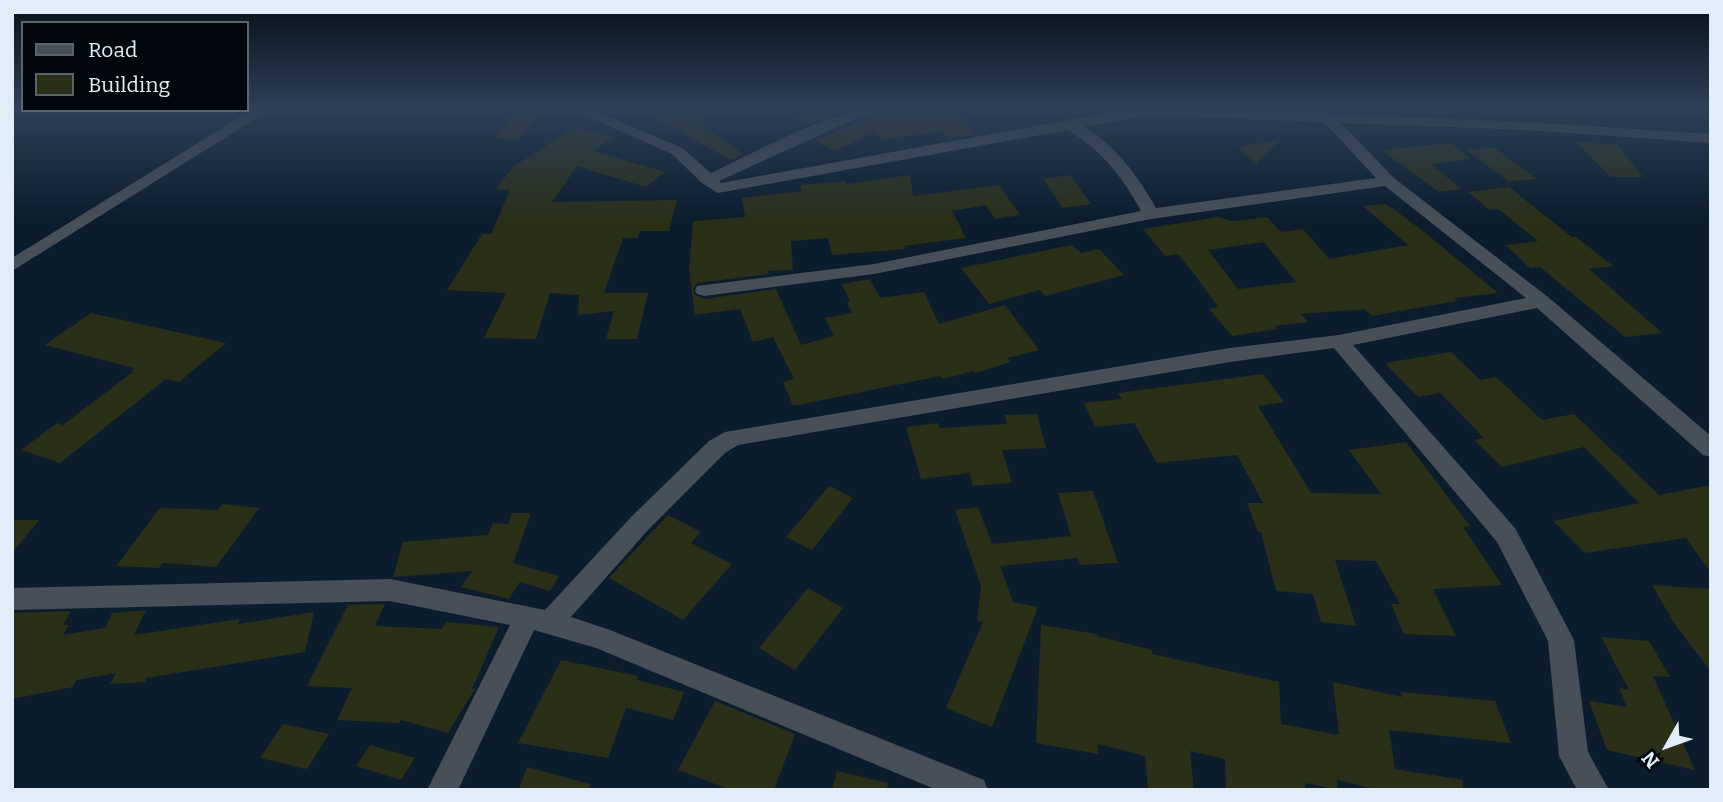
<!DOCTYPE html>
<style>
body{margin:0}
#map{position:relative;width:1723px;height:802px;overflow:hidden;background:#0b1d2d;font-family:Bitter,serif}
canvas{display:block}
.frame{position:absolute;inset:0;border:14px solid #e1edf8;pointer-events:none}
.legend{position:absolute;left:21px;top:21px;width:228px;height:91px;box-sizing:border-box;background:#02070d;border:2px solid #5b636b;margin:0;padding:9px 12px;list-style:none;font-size:21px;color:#e1edf8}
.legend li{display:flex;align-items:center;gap:14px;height:35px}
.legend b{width:35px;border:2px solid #5b636b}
.north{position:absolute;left:1632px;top:711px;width:70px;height:70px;-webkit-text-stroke:5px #02070d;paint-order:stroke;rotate:230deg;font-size:19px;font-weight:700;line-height:28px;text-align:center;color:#e1edf8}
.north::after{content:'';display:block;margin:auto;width:24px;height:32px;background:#e1edf8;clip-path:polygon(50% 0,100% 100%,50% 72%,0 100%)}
</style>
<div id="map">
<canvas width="1723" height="802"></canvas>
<div class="frame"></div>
<ul class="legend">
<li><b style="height:9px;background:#474f58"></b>Road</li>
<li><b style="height:19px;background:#2a2f18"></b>Building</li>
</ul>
<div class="north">N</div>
</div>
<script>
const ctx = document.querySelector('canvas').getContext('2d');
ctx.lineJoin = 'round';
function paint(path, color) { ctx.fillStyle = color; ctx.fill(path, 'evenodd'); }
paint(new Path2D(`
 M 522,107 L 546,107 L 517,140 L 494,138 Z
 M 635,107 L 727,107 L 696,121 L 743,154 L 731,160 Z
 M 798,107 L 861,107 L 808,124 L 798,118 L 809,114 Z
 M 890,107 L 956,107 L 975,134 L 948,139 L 943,131 L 881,140 L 876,131 L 835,151 L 816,141 Z
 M 576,126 L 612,138 L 593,151 L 665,172 L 646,187 L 577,166 L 552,202 L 677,200 L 669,231 L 640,231 L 638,238 L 623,238 L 604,293 L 648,293 L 637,339 L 606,339 L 614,311 L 578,315 L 579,295 L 550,293 L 536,339 L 484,338 L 506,293 L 447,290 L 482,234 L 491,234 L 510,190 L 496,189 L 513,167 Z
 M 1280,140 L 1256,164 L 1237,147 Z
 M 1574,141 L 1618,145 L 1643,177 L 1611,177 Z
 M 1451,143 L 1471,159 L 1430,164 L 1462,189 L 1439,192 L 1381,150 Z
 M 1495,148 L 1537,179 L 1508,181 L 1465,149 Z
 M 910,175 L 913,196 L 999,185 L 1020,215 L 995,219 L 986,205 L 952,211 L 966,238 L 904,246 L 905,249 L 832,255 L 828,238 L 791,241 L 793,270 L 767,271 L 769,274 L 697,283 L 693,289 L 695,295 L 704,299 L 776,289 L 801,345 L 834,336 L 825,318 L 852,313 L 847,302 L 850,301 L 842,284 L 870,279 L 880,298 L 924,292 L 939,324 L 1005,305 L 1039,350 L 1007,358 L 1011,362 L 975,373 L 973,371 L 943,379 L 940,376 L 793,406 L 783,382 L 794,379 L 773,337 L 753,342 L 740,309 L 695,315 L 689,269 L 693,221 L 745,217 L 742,198 L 802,191 L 800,185 L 846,181 L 847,184 Z
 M 1070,175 L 1091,204 L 1063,208 L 1043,179 Z
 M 1509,187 L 1572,237 L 1576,237 L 1613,266 L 1589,269 L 1662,333 L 1625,337 L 1540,267 L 1530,268 L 1506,245 L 1538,241 L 1498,209 L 1490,210 L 1468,192 Z
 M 1386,204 L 1422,230 L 1498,293 L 1454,298 L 1457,301 L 1372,316 L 1365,309 L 1301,314 L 1308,322 L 1274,326 L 1277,329 L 1232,336 L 1209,309 L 1218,307 L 1194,274 L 1178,254 L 1165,256 L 1143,229 L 1219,217 L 1232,221 L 1267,217 L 1281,232 L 1303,229 L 1329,259 L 1408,245 L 1363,206 ZM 1264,242 L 1296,282 L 1238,289 L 1208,250 Z
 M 1071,245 L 1081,253 L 1099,249 L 1124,275 L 1045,296 L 1040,290 L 989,304 L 961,268 Z
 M 91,313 L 226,343 L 179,382 L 166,379 L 60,463 L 21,450 L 57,423 L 63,425 L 134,371 L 130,371 L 134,368 L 45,345 Z
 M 1451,352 L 1480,380 L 1496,377 L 1542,420 L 1574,414 L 1659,495 L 1711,485 L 1711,573 L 1686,538 L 1585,553 L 1553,521 L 1639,503 L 1584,447 L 1502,467 L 1474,440 L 1484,438 L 1440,393 L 1418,397 L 1385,363 Z
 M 1263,374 L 1284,402 L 1258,406 L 1311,493 L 1381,494 L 1349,450 L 1406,442 L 1470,526 L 1463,527 L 1502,585 L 1433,589 L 1456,636 L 1404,634 L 1391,604 L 1400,604 L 1376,561 L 1335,560 L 1356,626 L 1321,622 L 1313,594 L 1276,591 L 1261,532 L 1258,532 L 1247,503 L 1263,503 L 1237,455 L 1157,463 L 1134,423 L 1095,427 L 1084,403 L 1122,399 L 1118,393 Z
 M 1037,414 L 1046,448 L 1002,450 L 1012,483 L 973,486 L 969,473 L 921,479 L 906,427 L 938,423 L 940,428 L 1007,424 L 1005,415 Z
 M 829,486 L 853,498 L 812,550 L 786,537 Z
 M 1093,491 L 1118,563 L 1080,565 L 1078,558 L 1000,566 L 1013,602 L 1038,607 L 992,727 L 946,708 L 983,622 L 977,621 L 981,586 L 955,510 L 978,507 L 992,544 L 1071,536 L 1058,493 Z
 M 222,504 L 259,508 L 216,567 L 163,563 L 159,568 L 116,566 L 160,508 L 218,510 Z
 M 512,513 L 531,513 L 513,563 L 559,576 L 550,591 L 520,582 L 509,599 L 461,587 L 472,571 L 393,577 L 403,542 L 488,535 L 493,523 L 508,524 Z
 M 668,515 L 701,532 L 691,543 L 732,564 L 683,620 L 609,578 Z
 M 12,520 L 39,520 L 12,553 Z
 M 1652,585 L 1711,589 L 1711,672 L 1674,623 Z
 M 808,588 L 843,608 L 795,670 L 759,648 Z
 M 385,604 L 375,626 L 442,629 L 446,622 L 499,627 L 472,689 L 475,689 L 448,733 L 401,720 L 399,723 L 337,720 L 352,688 L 307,686 L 348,605 Z
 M 146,610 L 134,635 L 240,619 L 238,624 L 314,612 L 305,652 L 146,678 L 145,682 L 110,684 L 116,673 L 76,680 L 73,687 L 12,699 L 12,613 L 71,611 L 63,625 L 68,625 L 63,635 L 105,628 L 112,613 Z
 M 1041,625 L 1097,634 L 1097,636 L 1152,650 L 1152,654 L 1279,682 L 1281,724 L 1339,735 L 1333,682 L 1402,697 L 1400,692 L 1495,701 L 1511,743 L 1389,730 L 1395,769 L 1463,780 L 1462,790 L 1378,790 L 1337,780 L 1338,790 L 1305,783 L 1306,790 L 1226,790 L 1225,759 L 1190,751 L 1194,790 L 1148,790 L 1145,756 L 1098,744 L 1098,754 L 1036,743 Z
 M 1601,637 L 1649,641 L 1670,677 L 1653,676 L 1695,770 L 1607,750 L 1589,701 L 1627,707 L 1619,688 L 1629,690 Z
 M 561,660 L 638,676 L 637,680 L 684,692 L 673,720 L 626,708 L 608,758 L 518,743 Z
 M 715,701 L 795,734 L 774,790 L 731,790 L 678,770 Z
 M 283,724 L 329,734 L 307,769 L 260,758 Z
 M 370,745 L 415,758 L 401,780 L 356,766 Z
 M 527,767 L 590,784 L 589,790 L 518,790 Z
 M 837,771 L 888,783 L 887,790 L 832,790 Z`), '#2a2f18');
paint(new Path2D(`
 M 256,107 L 274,107 L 12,271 L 12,258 Z
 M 566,107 L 586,107 L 682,148 L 711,173 C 761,150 834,107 888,107 L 844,124 L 719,181 L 721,183 L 1141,107 L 1316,113 L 1317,109 L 1322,108 L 1332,114 L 1527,122 L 1711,134 L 1711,143 L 1527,130 L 1341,123 L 1394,178 L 1548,297 L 1711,436 L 1711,457 L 1703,455 L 1537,308 L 1353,345 L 1515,528 L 1574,640 L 1588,752 L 1609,790 L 1577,790 L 1559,756 L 1548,641 L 1497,542 L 1334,348 L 1230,362 L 738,445 L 725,453 L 648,530 L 571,617 L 610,630 L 984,780 L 988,790 L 937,790 L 596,648 L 534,630 L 458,790 L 427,790 L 510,625 L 390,601 L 12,610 L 12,588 L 390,579 L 545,610 L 632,516 L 709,441 L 725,432 L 1230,348 L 1339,335 L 1526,298 L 1385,186 L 1151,219 L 874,274 L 704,296 L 697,294 L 695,290 L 697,286 L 874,264 L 1141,211 C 1122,176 1102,151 1068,130 L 718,193 L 702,183 L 672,154 ZM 1150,115 L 1324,122 L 1376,178 L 1156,208 C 1137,175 1117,147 1084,127 Z`), '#474f58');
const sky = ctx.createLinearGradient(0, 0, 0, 220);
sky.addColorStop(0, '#061019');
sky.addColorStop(0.49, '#2e4057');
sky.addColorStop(1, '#2e405700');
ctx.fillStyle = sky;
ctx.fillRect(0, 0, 1723, 220);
</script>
